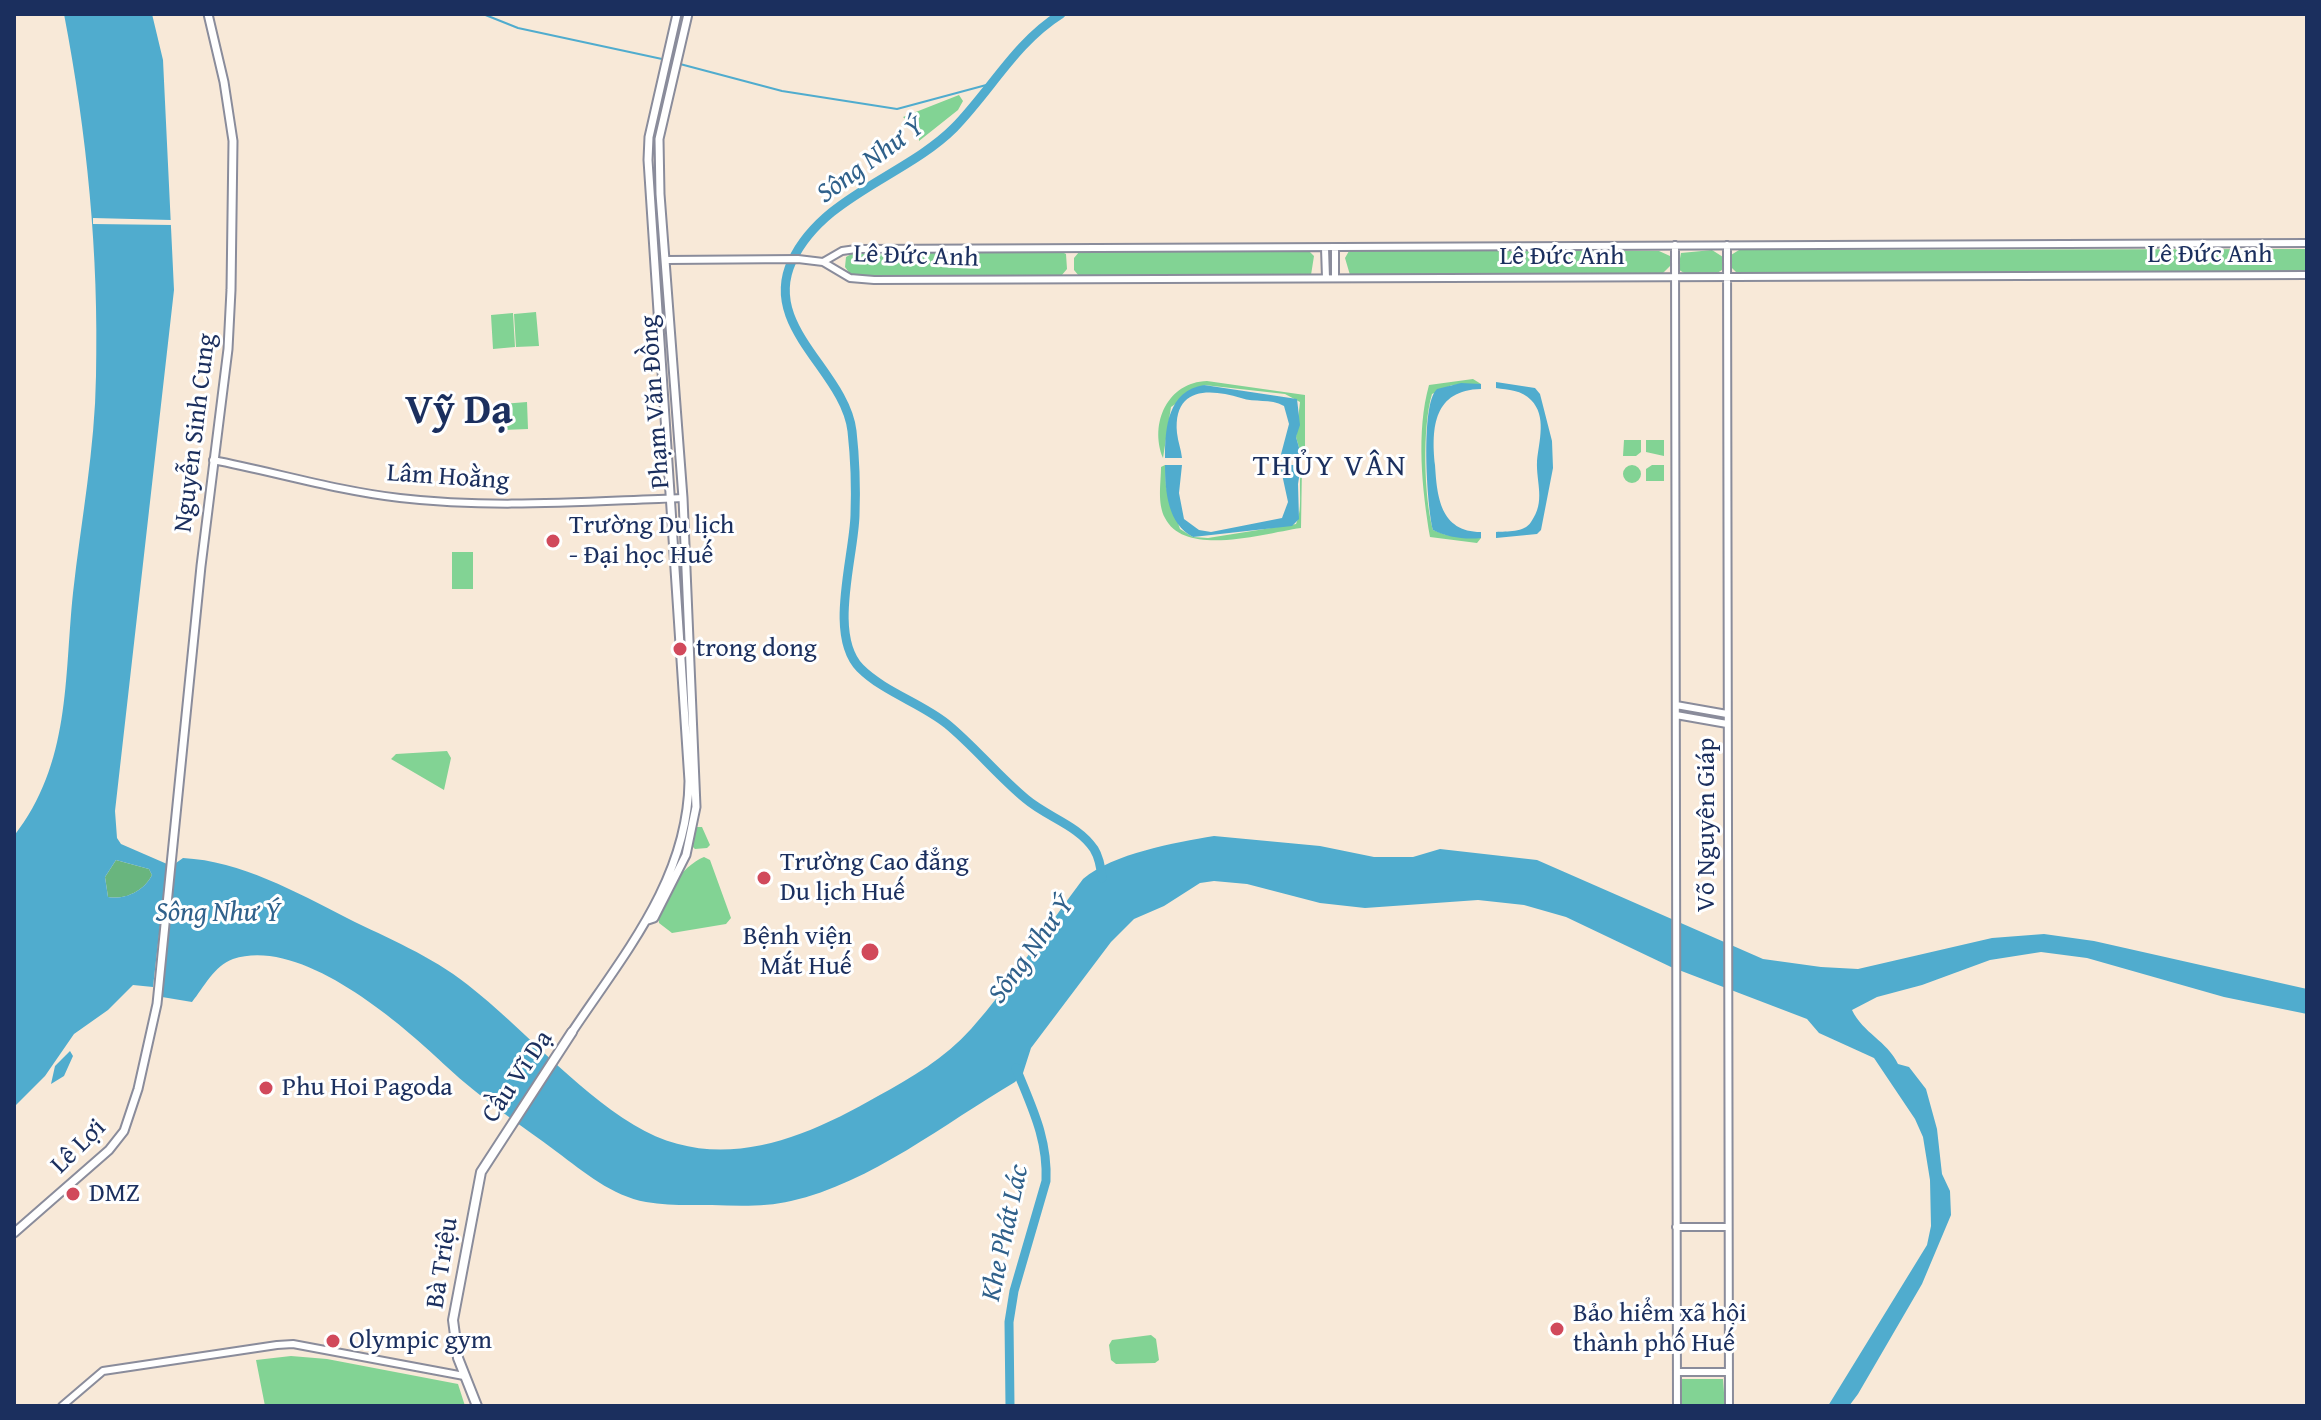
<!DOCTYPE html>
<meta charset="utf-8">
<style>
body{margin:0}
#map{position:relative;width:2321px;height:1420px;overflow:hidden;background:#f8e9d8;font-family:"Gentium Book Plus",serif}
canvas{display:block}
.frame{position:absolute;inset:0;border:16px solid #1b2f5e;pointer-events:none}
</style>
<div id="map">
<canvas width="2321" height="1420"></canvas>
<div class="frame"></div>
</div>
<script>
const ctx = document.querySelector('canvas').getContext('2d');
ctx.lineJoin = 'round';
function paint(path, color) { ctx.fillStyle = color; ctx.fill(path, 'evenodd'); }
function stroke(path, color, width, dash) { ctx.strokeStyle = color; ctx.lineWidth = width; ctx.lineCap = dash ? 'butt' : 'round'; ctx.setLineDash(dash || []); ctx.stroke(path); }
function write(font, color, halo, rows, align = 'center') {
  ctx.font = font + ' "Gentium Book Plus",serif'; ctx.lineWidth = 6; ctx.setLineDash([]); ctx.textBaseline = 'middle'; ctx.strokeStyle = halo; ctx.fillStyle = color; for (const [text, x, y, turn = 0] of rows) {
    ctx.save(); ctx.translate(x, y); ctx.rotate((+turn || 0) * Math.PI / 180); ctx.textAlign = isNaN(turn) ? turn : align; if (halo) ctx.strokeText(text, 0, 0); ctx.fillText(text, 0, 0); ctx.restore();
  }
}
paint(new Path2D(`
 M 959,95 L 963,101 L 958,110 L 919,141 L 919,132 L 903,117 Z
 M 2307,249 L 2307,273 L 1738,274 L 1729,265 L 1731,255 L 1739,250 Z
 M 1712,250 L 1723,257 L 1722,270 C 1712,278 1688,278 1678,269 L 1681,253 Z
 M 1060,251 L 1066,254 L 1067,269 L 1061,276 L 861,276 L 850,274 L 845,267 L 846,257 L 855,252 Z
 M 1309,251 L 1314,256 L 1311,275 L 1079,276 L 1074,270 L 1074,258 L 1079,252 Z
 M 1349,251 L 1659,251 L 1670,256 L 1671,265 L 1661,275 L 1350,275 L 1345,258 Z
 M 536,312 L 539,346 L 516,347 L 514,314 Z
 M 513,313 L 515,347 L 493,349 L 491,315 Z
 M 1473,379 L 1481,384 L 1452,385 L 1432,394 C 1422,427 1424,498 1433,530 L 1446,535 L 1481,538 L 1477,543 L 1430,537 C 1422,489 1416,432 1429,385 Z
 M 1207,381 L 1305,395 L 1305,455 L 1302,458 L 1296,437 L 1300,402 L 1285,394 L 1204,385 L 1171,407 L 1163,458 C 1149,423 1168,382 1207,381 Z
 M 527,402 L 528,429 L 503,430 L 502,404 Z
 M 1624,440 L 1641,440 L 1641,452 L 1636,456 L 1623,456 Z
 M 1646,440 L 1664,440 L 1664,456 L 1646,452 Z
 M1623 474a9 9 0 1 1 18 0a9 9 0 1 1-18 0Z
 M 1165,465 L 1166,487 L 1180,529 L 1193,537 L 1208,538 L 1296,524 C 1304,507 1297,483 1302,465 L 1301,528 C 1265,533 1185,558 1165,518 C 1157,503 1161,483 1161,467 Z
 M 1652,465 L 1664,465 L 1664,481 L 1646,481 L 1646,469 Z
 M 452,552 L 473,552 L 473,589 L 452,589 Z
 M 447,751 L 451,758 L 444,790 L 391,759 L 396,754 Z
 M 695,827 L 702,827 L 710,845 L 707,848 L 695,849 L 692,846 Z
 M 704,857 L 710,860 L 731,918 L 726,924 L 672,933 L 659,923 C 656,901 683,865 704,857 Z
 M 1151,1335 L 1156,1339 L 1159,1360 L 1155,1363 L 1116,1364 L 1111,1360 L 1109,1345 L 1112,1340 Z
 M 291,1356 L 327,1359 L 458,1384 L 465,1406 L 265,1406 L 256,1360 Z
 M 1682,1379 L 1723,1379 L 1725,1406 L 1679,1406 Z`), '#82d394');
paint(new Path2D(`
 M 116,860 L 149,869 L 152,875 C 144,891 125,900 108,897 L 105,877 Z`), '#69b57e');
paint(new Path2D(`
 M 64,14 L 152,14 L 163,60 L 174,290 L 115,811 L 117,838 L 121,844 L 167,864 L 153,987 L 133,985 L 108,1010 L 74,1034 L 45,1076 L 14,1107 L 14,836 C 71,763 64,679 73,593 C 81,521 95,449 96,376 C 99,254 87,134 64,14 ZM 116,860 L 149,869 L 152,875 C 144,891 125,900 108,897 L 105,877 Z
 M 1496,382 L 1535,388 L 1540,394 L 1552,441 L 1553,468 L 1541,530 L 1537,534 L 1496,538 L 1496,532 C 1507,531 1524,533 1531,522 C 1546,501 1536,483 1537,461 C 1539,441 1547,416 1531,400 C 1522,390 1508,390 1496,388 Z
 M 1481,384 L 1481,389 C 1434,390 1431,427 1435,465 C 1437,496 1440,532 1481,532 L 1481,538 C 1465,540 1447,537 1433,530 C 1427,507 1420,404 1437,389 L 1461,383 Z
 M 1204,385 L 1297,399 L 1300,425 L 1296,437 L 1302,458 L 1280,458 L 1289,424 L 1284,406 C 1270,398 1255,403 1241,398 C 1209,388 1173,387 1177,433 C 1178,442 1181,449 1182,458 L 1165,458 C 1165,427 1168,391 1204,385 Z
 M 1165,465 L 1182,465 L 1179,493 L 1184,519 L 1199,530 L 1211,532 L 1282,518 L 1288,502 L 1280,465 L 1301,465 L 1298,484 L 1299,519 L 1292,526 L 1193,537 C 1168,524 1165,492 1165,465 Z
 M 1214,836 L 1320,846 L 1374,857 L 1413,857 L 1440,849 L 1537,860 L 1763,959 L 1821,967 L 1858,969 L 1992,938 L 2044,934 L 2094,941 L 2307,989 L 2307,1014 L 2224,997 L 2087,958 L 2041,952 L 1990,960 L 1922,985 L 1877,997 L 1852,1010 C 1863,1033 1887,1041 1898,1064 L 1909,1067 L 1926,1089 L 1937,1129 L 1942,1174 L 1950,1191 L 1951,1215 L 1922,1284 L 1858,1394 L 1849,1406 L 1828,1406 L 1927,1245 L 1931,1226 L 1930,1180 L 1923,1137 L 1915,1119 L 1874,1058 L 1819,1033 L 1807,1019 L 1671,967 L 1566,917 L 1524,905 L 1478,900 L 1365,908 L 1320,903 L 1247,884 L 1214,881 L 1200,883 L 1164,906 L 1134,919 L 1111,942 L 1031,1048 L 1023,1073 L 1015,1082 C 945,1123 871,1183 791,1201 C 766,1207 738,1206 712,1205 C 690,1205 668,1206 646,1202 C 612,1196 584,1172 557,1152 C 521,1125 480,1098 447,1067 C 401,1023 301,936 233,959 C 214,966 204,987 192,1002 L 162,997 L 176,863 L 183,858 C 241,861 296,892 347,918 C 389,939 430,955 468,985 C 524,1029 572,1087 634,1125 C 716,1175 802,1140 878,1096 C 911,1078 945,1058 971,1029 C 1012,983 1045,929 1083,879 C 1114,853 1174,843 1214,836 Z
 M 70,1051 L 73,1056 L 64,1076 L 51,1084 L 55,1066 Z`), '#50acce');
paint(new Path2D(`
 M 93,218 L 171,220 L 172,225 L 93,224 Z`), '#f8e9d8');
stroke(new Path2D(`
 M 483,14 L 518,28 L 662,59
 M 680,64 L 782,91 L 897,109 L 990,84`), '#50acce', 2);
stroke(new Path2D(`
 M 1061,14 C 1015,43 992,89 954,128 C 906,176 822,196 792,261 C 761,327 845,371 852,431 C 855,458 856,488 855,515 C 854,557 828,635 860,668 C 884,692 921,703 947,724 C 975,747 998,776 1026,799 C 1047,817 1078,825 1094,849 C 1099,857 1101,868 1102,878
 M 1010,1406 L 1009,1322 L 1014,1291 L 1046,1181 C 1048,1138 1031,1106 1016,1068`), '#50acce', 9);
const minor = new Path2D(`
 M 1675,245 L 1677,1406
 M 1727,245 L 1729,1406
 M 1325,248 L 1326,278
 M 666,260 L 798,259 L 823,262 L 850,278 L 874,280 L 2307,275
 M 823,262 L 842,251 L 856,249 L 2307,243
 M 1335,278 L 1335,248
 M 213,460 C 275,472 338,491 400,498 C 493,509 589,501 683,498
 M 1676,705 L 1727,714
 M 1676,715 L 1727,724
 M 1676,1227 L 1728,1227
 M 1677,1372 L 1729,1372
 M 62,1406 L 103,1371 L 277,1345 L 293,1344 L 464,1376`);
const major = new Path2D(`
 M 648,920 L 654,918 L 686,855 L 696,807 L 683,498 L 660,194 L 659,139 L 688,14
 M 572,1032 C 624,954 688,879 689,781 L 648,160 L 649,137 L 677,14
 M 14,1233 L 109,1150 L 124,1131 L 138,1089 L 157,1004 L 201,566 L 228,349 L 231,290 L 233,141 L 224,82 L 208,14`);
const highway = new Path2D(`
 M 477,1406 L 458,1358 L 453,1320 L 481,1172 L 572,1032`);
stroke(minor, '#8a8c9b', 10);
stroke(major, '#8a8c9b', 11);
stroke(highway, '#8a8c9b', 12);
stroke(minor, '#fff', 6);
stroke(major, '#fff', 7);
stroke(highway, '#fff', 8);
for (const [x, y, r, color] of [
 [553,541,8,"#d1495b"],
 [680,649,8,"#d1495b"],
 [764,878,8,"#d1495b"],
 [870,952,10,"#d1495b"],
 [266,1088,8,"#d1495b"],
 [73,1194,8,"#d1495b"],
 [1557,1329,8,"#d1495b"],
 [333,1341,8,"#d1495b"]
]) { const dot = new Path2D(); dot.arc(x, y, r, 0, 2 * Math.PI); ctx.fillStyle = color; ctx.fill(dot); stroke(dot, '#fff', 3); }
write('26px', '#1b2f5e', '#fff', [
 ["Lê Đức Anh",2210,255],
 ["Lê Đức Anh",916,257,2],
 ["Lê Đức Anh",1562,257],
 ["Phạm Văn Đồng",656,402,-94],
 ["Nguyễn Sinh Cung",196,433,-83],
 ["Lâm Hoằng",448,478,4],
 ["Võ Nguyên Giáp",1707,825,-90],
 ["Cầu Vĩ Dạ",518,1077,-56],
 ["Lê Lợi",79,1147,-45],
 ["Bà Triệu",443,1263,-81]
]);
write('26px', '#1b2f5e', '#fff', [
 ["Trường Du lịch",569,526],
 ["- Đại học Huế",569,556],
 ["trong dong",696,649],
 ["Trường Cao đẳng",780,863],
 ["Du lịch Huế",780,893],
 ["Bệnh viện",852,937,"right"],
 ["Mắt Huế",852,967,"right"],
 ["Phu Hoi Pagoda",282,1088],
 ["DMZ",89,1194],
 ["Bảo hiểm xã hội",1573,1314],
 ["thành phố Huế",1573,1344],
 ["Olympic gym",349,1341]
], 'left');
write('italic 28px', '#30618b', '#fff', [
 ["Sông Như Ý",871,161,-36],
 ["Sông Như Ý",218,914],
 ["Sông Như Ý",1032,950,-54],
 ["Khe Phát Lác",1006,1233,-78]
]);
ctx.letterSpacing = '2px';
write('30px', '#1b2f5e', '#fff', [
 ["THỦY VÂN",1330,467]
]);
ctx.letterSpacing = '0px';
write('bold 42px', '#1b2f5e', '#fff', [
 ["Vỹ Dạ",459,412]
]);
</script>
